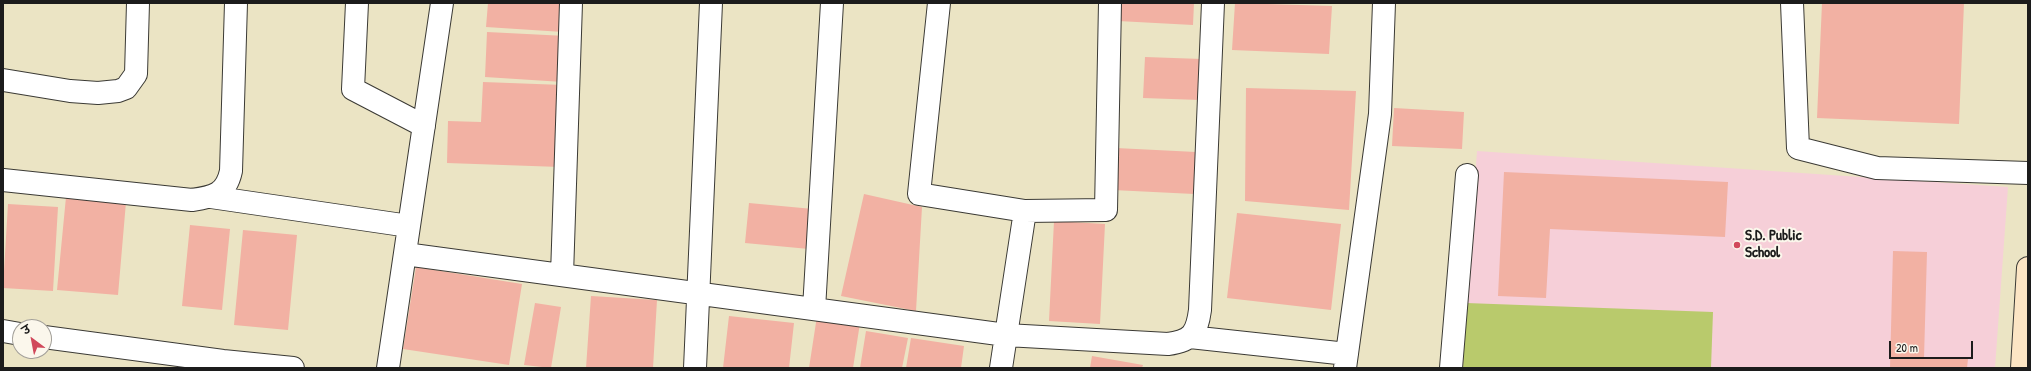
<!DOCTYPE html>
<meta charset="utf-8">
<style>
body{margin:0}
#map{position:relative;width:2031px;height:371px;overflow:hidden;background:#ebe4c4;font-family:"Patrick Hand","Playpen Sans Deva",sans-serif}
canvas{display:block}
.frame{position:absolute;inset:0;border:4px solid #1c1c1c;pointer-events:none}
.north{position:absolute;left:12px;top:319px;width:40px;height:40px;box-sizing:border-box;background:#fbf7ec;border:1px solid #a29f99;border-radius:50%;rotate:328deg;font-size:11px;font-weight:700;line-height:16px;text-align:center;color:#1c1c1c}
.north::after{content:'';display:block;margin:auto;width:14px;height:18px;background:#d1495b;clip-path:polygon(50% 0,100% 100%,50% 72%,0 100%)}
.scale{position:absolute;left:1889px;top:341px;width:84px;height:18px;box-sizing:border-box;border:2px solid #1c1c1c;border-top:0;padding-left:5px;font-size:12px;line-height:14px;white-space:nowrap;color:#1c1c1c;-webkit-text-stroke:3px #fbf7ec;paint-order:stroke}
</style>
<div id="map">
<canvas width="2031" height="371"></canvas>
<div class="frame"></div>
<div class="north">उ</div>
<div class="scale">20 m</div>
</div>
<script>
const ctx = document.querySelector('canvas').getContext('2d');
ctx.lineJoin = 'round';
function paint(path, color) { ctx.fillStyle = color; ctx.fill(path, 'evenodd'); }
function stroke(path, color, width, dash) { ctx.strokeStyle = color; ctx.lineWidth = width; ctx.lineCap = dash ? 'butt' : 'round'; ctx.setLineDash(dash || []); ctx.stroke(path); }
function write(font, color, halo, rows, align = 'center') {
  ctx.font = font + ' "Patrick Hand",sans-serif'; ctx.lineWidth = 4; ctx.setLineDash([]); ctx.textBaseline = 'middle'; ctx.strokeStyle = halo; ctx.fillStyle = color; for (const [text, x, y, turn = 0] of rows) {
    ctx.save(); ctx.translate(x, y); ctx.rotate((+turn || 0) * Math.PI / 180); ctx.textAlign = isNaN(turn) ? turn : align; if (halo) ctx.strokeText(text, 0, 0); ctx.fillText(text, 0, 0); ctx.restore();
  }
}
paint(new Path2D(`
 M 1477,151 L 2008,187 L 1995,368 L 1463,368 L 1466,303 Z`), '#f6cfd8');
paint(new Path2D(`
 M 1466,303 L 1713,312 L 1711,368 L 1463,368 Z`), '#b9ca6c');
paint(new Path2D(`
 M 488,3 L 565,3 L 563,32 L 486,27 Z
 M 1119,3 L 1194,3 L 1193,25 L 1118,21 Z
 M 1235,3 L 1332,6 L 1329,54 L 1232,50 Z
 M 1822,3 L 1964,3 L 1959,124 L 1817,118 Z
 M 487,32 L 566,36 L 563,82 L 485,77 Z
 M 1145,57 L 1202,59 L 1200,100 L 1143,98 Z
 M 483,82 L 563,85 L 560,167 L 447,163 L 448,121 L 481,122 Z
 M 1246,88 L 1356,91 L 1349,210 L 1245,201 Z
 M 1394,108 L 1464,112 L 1462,149 L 1392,146 Z
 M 1116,148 L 1196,152 L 1194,194 L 1113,190 Z
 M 1504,172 L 1728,182 L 1725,237 L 1550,229 L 1546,298 L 1498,296 Z
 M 864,194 L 922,207 L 916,311 L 841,296 Z
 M 66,197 L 126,202 L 118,295 L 57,290 Z
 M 749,203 L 813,209 L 809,249 L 745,243 Z
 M 8,204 L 58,207 L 53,291 L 3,288 Z
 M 1237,213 L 1341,224 L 1331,310 L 1227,298 Z
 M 1054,221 L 1105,224 L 1100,324 L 1049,321 Z
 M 190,225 L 230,229 L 222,310 L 182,306 Z
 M 243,230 L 297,235 L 288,330 L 234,325 Z
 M 1893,251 L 1927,252 L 1924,358 L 1968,359 L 1967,368 L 1890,368 Z
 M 416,267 L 522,284 L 509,365 L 403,349 Z
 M 591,296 L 657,300 L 653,368 L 586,368 Z
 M 535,303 L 561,307 L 551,368 L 524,365 Z
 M 729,316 L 794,323 L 789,368 L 723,368 Z
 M 817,316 L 860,323 L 853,368 L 809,368 Z
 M 866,331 L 908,338 L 902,368 L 860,368 Z
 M 911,338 L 964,346 L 961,368 L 906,368 Z
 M 1092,356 L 1143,365 L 1142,368 L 1090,368 Z`), '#f2b1a3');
const minor = new Path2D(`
 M 357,3 L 353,89 L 424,126
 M 939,3 L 919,194 L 1025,211 L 1106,210 L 1110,3
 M 1792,3 L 1798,148 L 1877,168 L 2028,173
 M 3,80 L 70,91 L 98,93 L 118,91 L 126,88 L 136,74 L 138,3
 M 3,180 L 192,200 C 214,197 226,194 231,171 L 236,3
 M 211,197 L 409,226
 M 405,254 L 1006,335 L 1168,344 C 1192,341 1197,333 1200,310 L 1213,3
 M 562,275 L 571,3
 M 814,309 L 832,3
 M 3,331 L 20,334
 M 44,337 L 223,361 L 293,368
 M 1190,337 L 1347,354
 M 388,368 L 442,3
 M 695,368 L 711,3
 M 1001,368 L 1025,211
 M 1345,368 L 1380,114 L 1384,3
 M 1451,368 L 1467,175`);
const secondary = new Path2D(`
 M 2022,368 L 2028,268`);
stroke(minor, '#3b3a35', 24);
stroke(secondary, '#3b3a35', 24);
stroke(minor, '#fff', 22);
stroke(secondary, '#fce5c4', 22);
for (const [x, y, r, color] of [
 [1737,245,4,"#d1495b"]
]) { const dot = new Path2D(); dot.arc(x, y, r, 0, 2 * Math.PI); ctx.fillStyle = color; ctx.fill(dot); stroke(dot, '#fbf7ec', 1.5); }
write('bold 15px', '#1c1c1c', '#fbf7ec', [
 ["S.D. Public",1745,236],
 ["School",1745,253]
], 'left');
</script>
